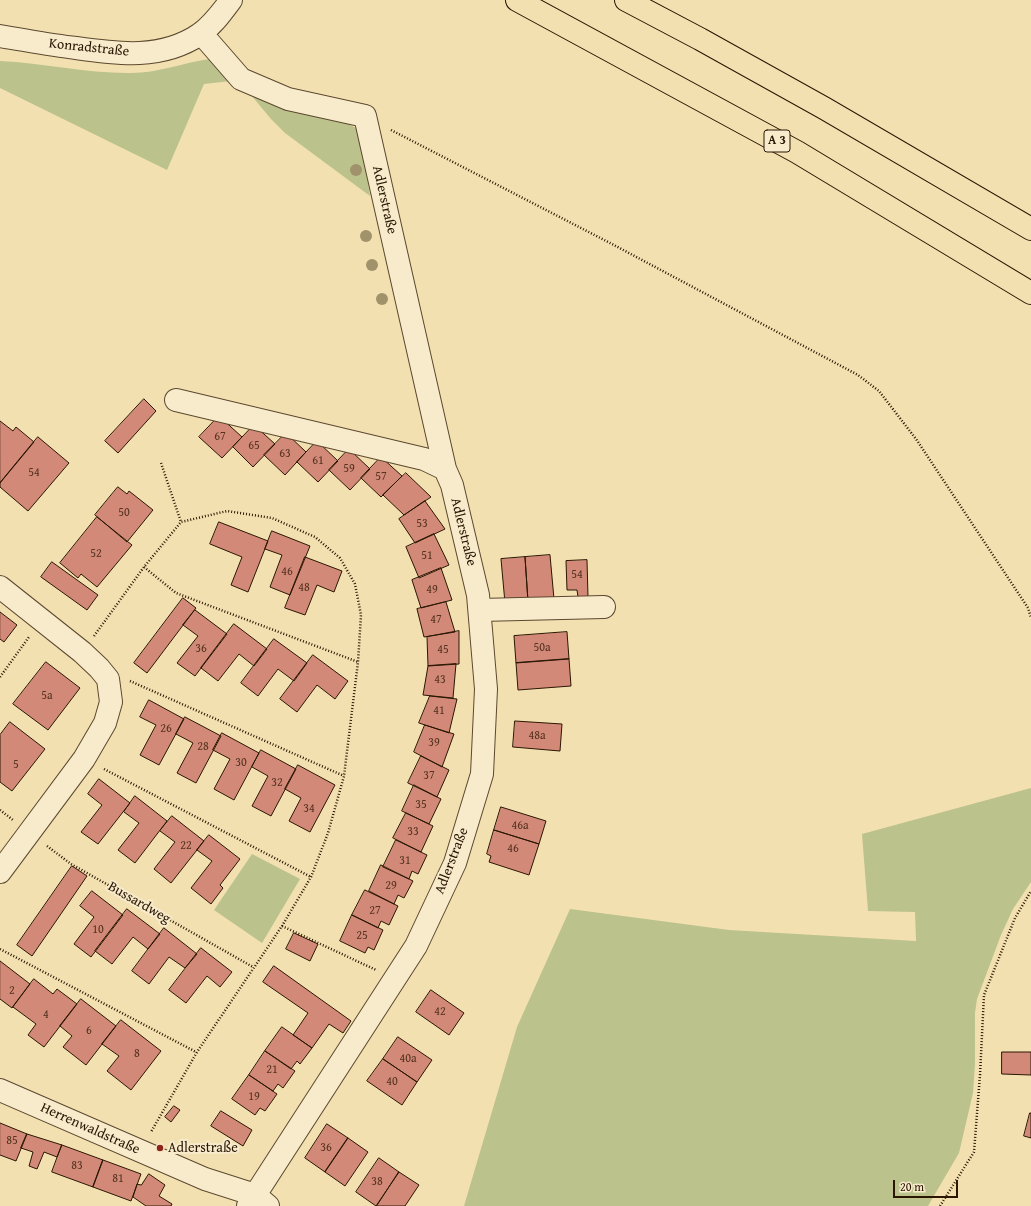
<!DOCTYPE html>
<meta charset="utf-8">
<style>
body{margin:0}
#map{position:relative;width:1031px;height:1206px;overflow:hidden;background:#f3e0b1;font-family:"Gentium Book Plus",serif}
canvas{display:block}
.scale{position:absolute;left:893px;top:1180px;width:65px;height:18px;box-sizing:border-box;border:2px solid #2a1602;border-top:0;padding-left:5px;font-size:12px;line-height:14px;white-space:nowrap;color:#2a1602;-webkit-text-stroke:3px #f7ebcc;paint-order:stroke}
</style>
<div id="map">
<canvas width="1031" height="1206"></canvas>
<div class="scale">20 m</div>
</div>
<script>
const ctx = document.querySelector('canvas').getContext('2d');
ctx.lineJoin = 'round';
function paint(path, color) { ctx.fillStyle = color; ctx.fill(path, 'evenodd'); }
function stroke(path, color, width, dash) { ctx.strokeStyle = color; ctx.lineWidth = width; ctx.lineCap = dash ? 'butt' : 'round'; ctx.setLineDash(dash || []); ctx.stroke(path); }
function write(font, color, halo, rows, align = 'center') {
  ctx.font = font + ' "Gentium Book Plus",serif'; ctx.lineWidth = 4; ctx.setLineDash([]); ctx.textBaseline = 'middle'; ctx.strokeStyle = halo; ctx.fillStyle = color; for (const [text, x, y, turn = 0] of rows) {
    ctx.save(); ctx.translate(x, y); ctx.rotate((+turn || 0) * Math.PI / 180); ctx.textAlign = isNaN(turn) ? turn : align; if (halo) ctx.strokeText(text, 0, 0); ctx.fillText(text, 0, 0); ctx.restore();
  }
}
paint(new Path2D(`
 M 209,59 L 231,81 L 204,84 L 167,170 L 0,88 L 0,61 C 43,63 85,73 128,73 C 155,74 182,63 209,59 Z
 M 251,95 L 337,118 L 356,128 L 363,150 L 370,196 L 285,133 L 271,119 Z
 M 1031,788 L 1031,882 L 1013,909 L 1001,935 L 977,999 L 975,1013 L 975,1064 L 973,1093 L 959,1153 L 928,1206 L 464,1206 L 517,1027 L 570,909 L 729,930 L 916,941 L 915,912 L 868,911 L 862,834 Z
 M 252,854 L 300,879 L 262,943 L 214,910 Z`), '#bbc28c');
const building = new Path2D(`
 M 144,399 L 156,411 L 118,453 L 105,441 Z
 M 219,416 L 242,437 L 222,458 L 199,437 Z
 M 0,421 L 13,431 L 16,427 L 34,442 L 0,483 Z
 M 254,425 L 275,444 L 253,467 L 233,447 Z
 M 286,433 L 306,452 L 285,475 L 264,455 Z
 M 38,437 L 69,463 L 28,511 L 0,487 L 0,483 Z
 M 317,441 L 338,461 L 318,482 L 297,462 Z
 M 349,449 L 370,469 L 350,490 L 329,470 Z
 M 381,457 L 402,476 L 381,497 L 361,478 Z
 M 406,473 L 431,497 L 404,515 L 383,495 Z
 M 118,487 L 127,494 L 129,491 L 153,510 L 127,542 L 95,515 Z
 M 425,501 L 445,529 L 415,543 L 399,519 Z
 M 97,517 L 132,545 L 97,587 L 81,574 L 78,578 L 60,563 Z
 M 219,522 L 268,541 L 248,592 L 231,585 L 242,557 L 210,544 Z
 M 272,531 L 310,546 L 290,595 L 270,587 L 282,555 L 265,549 Z
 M 434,534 L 449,565 L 419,578 L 406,547 Z
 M 550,555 L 554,599 L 528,601 L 525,557 Z
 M 305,557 L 342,571 L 334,592 L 317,585 L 305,615 L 285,608 Z
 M 525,557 L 528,602 L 505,603 L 501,559 Z
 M 587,560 L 588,597 L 578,597 L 577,590 L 567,590 L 566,561 Z
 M 52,562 L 98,595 L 87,610 L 41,577 Z
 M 441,568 L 452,600 L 421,608 L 412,580 Z
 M 183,598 L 196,608 L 147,673 L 134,663 Z
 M 446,602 L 455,632 L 424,637 L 417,609 Z
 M 195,610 L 227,634 L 195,676 L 177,663 L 198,636 L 183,625 Z
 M 0,612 L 17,625 L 4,642 L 0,639 Z
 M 234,624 L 267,649 L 254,666 L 239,654 L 218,681 L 201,668 Z
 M 459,631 L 459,664 L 428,666 L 427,637 Z
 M 567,632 L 569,659 L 516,663 L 514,636 Z
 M 274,639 L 307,663 L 294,681 L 278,669 L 258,696 L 241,683 Z
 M 313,655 L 348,681 L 335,699 L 317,685 L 297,712 L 280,699 Z
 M 569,659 L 571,686 L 518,690 L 516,663 Z
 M 46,662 L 80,688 L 48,730 L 13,704 Z
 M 456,664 L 453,698 L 423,695 L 428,666 Z
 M 430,696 L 457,699 L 449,733 L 419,723 Z
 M 149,700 L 184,719 L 159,765 L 140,755 L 156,725 L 140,717 Z
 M 185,717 L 221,736 L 196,783 L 177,773 L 193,743 L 176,734 Z
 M 515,721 L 562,724 L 560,751 L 513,747 Z
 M 10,722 L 45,749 L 12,791 L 0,782 L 0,735 Z
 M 425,725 L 454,734 L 442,767 L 414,752 Z
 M 222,733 L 259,753 L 234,800 L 214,789 L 230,759 L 213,750 Z
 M 261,750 L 296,769 L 271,816 L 252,806 L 268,776 L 252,767 Z
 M 421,756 L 449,770 L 437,797 L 408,783 Z
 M 298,765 L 335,785 L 310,832 L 289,821 L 301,798 L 285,789 Z
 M 99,779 L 130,803 L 98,844 L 81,832 L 102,805 L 88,794 Z
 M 414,785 L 441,799 L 429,824 L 402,811 Z
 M 135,796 L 167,821 L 135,863 L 118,850 L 139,823 L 124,812 Z
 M 501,807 L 546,821 L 539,844 L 494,830 Z
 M 406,813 L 433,826 L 421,852 L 393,838 Z
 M 172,816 L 204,841 L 171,883 L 154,869 L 175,842 L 160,831 Z
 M 494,830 L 539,844 L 529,875 L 489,862 L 491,856 L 487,854 Z
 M 209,835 L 240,859 L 220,885 L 223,888 L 211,904 L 191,888 L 212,861 L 197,850 Z
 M 396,840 L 427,855 L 418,874 L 412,871 L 409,879 L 383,867 Z
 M 381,865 L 413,881 L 404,898 L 398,895 L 394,904 L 369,891 Z
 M 72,866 L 87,876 L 32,956 L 17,945 Z
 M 365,890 L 398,906 L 389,925 L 381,921 L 378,928 L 352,915 Z
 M 92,891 L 123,915 L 91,957 L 74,944 L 94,917 L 80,906 Z
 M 127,909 L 160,934 L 148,949 L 133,937 L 112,964 L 95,951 Z
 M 352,915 L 383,930 L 374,950 L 368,947 L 365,953 L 340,941 Z
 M 164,928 L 197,954 L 185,968 L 169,957 L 149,984 L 132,971 Z
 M 294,933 L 318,944 L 310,961 L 286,949 Z
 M 201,948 L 232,972 L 220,987 L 207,976 L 186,1003 L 169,990 Z
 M 0,961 L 30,984 L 12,1008 L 0,999 Z
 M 274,966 L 351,1021 L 343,1033 L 329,1024 L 312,1048 L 293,1035 L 308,1013 L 263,982 Z
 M 34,979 L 53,994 L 57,989 L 77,1004 L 44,1047 L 28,1035 L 36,1024 L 13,1007 Z
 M 431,990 L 464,1013 L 449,1035 L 416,1012 Z
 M 81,999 L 116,1026 L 86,1065 L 63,1047 L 72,1036 L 60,1026 Z
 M 121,1020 L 161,1051 L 131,1090 L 107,1071 L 119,1056 L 102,1044 Z
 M 282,1027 L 312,1048 L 300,1064 L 297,1061 L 291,1069 L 265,1051 Z
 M 398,1037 L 432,1060 L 417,1082 L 383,1059 Z
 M 265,1051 L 295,1071 L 283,1088 L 278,1084 L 273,1091 L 249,1075 Z
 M 1002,1052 L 1031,1052 L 1031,1075 L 1002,1074 Z
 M 383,1059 L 417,1082 L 402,1105 L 367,1081 Z
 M 249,1075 L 277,1094 L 265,1111 L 260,1108 L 255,1115 L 232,1099 Z
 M 174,1106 L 180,1110 L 171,1122 L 165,1117 Z
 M 221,1111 L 252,1130 L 243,1146 L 211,1126 Z
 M 1030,1113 L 1031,1113 L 1031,1138 L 1024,1136 Z
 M 0,1123 L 27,1134 L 16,1161 L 0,1155 Z
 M 327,1124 L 348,1138 L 325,1172 L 305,1158 Z
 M 27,1134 L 62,1145 L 57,1157 L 44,1152 L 37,1169 L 29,1166 L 33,1152 L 21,1148 Z
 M 348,1138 L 368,1152 L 345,1186 L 325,1172 Z
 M 62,1145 L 103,1160 L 93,1187 L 52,1172 Z
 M 379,1158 L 399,1172 L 376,1206 L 356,1192 Z
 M 103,1160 L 141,1174 L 131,1201 L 93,1187 Z
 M 399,1172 L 419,1185 L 405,1206 L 377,1206 Z
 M 149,1174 L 165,1185 L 159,1196 L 172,1204 L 171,1206 L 146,1206 L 133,1197 L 137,1184 L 141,1185 Z`);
paint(building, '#d38978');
stroke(building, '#2a1602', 1);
const minor = new Path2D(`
 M 201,33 L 241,79 L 288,99 L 365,116 L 445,469 L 452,485 L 478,595 L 486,689 L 482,774 L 455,863 L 416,946 L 248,1206
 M 0,36 C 25,40 50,45 76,48 C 118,54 162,60 200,34 C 213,25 222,12 231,0
 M 176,400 L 424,459 L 445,469
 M 0,587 L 82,652 L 99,668 L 108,679 L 111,702 L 105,723 L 84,759 L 0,872
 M 480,610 L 604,607
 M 0,1090 L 205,1179 L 255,1195 L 268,1206`);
const highway = new Path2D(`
 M 517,0 L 797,152 L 1031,293
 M 626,0 L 700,39 L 824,108 L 1031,229`);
stroke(minor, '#5c482e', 24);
stroke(highway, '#2a1602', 24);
stroke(new Path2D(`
 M 391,130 L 612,244 L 858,375 L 879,391 L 916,439 L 1028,608 L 1031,618
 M 161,463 L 181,522
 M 144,567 L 176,593 L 358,662
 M 94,636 L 144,567 L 181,522 L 227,511 L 272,518 L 315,537 L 340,558 L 355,584 L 361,615 L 358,662 L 344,776 L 328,833 L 311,877 L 282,926 L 197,1052 L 151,1132
 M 0,677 L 29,637
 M 130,681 L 344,776
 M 104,769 L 311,877
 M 0,810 L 13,820
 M 47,846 L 71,864 L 253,967
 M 282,926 L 376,970
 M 0,949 L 196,1052
 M 940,1206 L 974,1152 L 980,1075 L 984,995 L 1015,918 L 1031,891`), '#2a1602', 2.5, [1, 2]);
stroke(minor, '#f7ebcc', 22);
stroke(highway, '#f3e0b1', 22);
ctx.fillStyle = '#a0926b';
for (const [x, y] of [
 [356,170],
 [366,236],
 [372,265],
 [382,299]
]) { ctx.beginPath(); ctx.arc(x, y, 6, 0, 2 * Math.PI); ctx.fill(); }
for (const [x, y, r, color] of [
 [160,1148,4,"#8f2418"]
]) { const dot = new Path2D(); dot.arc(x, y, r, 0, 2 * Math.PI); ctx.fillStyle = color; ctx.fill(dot); stroke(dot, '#f7ebcc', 1.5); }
write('12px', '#543320', null, [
 ["67",220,437],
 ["65",254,446],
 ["63",285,454],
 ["61",318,461],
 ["59",349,469],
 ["54",34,473],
 ["57",381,477],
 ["50",124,513],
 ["53",422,524],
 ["52",96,554],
 ["51",427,556],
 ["46",287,572],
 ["54",577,575],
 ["48",304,588],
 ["49",432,590],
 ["47",436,620],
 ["50a",542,648],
 ["36",201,649],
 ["45",443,650],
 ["43",440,680],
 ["5a",47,696],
 ["41",439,711],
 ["26",166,729],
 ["48a",537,736],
 ["39",434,743],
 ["28",203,747],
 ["30",241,763],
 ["5",16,765],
 ["37",429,776],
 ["32",277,783],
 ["35",421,805],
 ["34",309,809],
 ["46a",520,826],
 ["33",413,832],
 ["22",186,846],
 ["46",513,849],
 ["31",405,861],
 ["29",391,886],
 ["27",375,911],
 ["10",98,930],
 ["25",362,936],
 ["2",12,991],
 ["42",440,1012],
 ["4",46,1015],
 ["6",89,1031],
 ["8",137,1054],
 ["40a",408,1059],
 ["21",272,1070],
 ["40",392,1082],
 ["19",254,1097],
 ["85",12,1141],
 ["36",326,1148],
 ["83",77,1166],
 ["81",118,1179],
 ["38",377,1182]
]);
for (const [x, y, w] of [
 [777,141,26]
]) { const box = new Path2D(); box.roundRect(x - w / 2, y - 11, w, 22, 3); ctx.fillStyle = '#f7ebcc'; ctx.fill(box); stroke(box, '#2a1602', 1); }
write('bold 13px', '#2a1602', null, [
 ["A 3",777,141]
]);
write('14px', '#2a1602', '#f7ebcc', [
 ["Konradstraße",89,48,6],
 ["Adlerstraße",384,200,77],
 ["Adlerstraße",463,532,76],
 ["Adlerstraße",452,861,-69],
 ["Bussardweg",139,903,30],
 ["Herrenwaldstraße",90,1129,24]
]);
write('14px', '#2a1602', '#f7ebcc', [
 ["Adlerstraße",168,1148]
], 'left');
</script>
